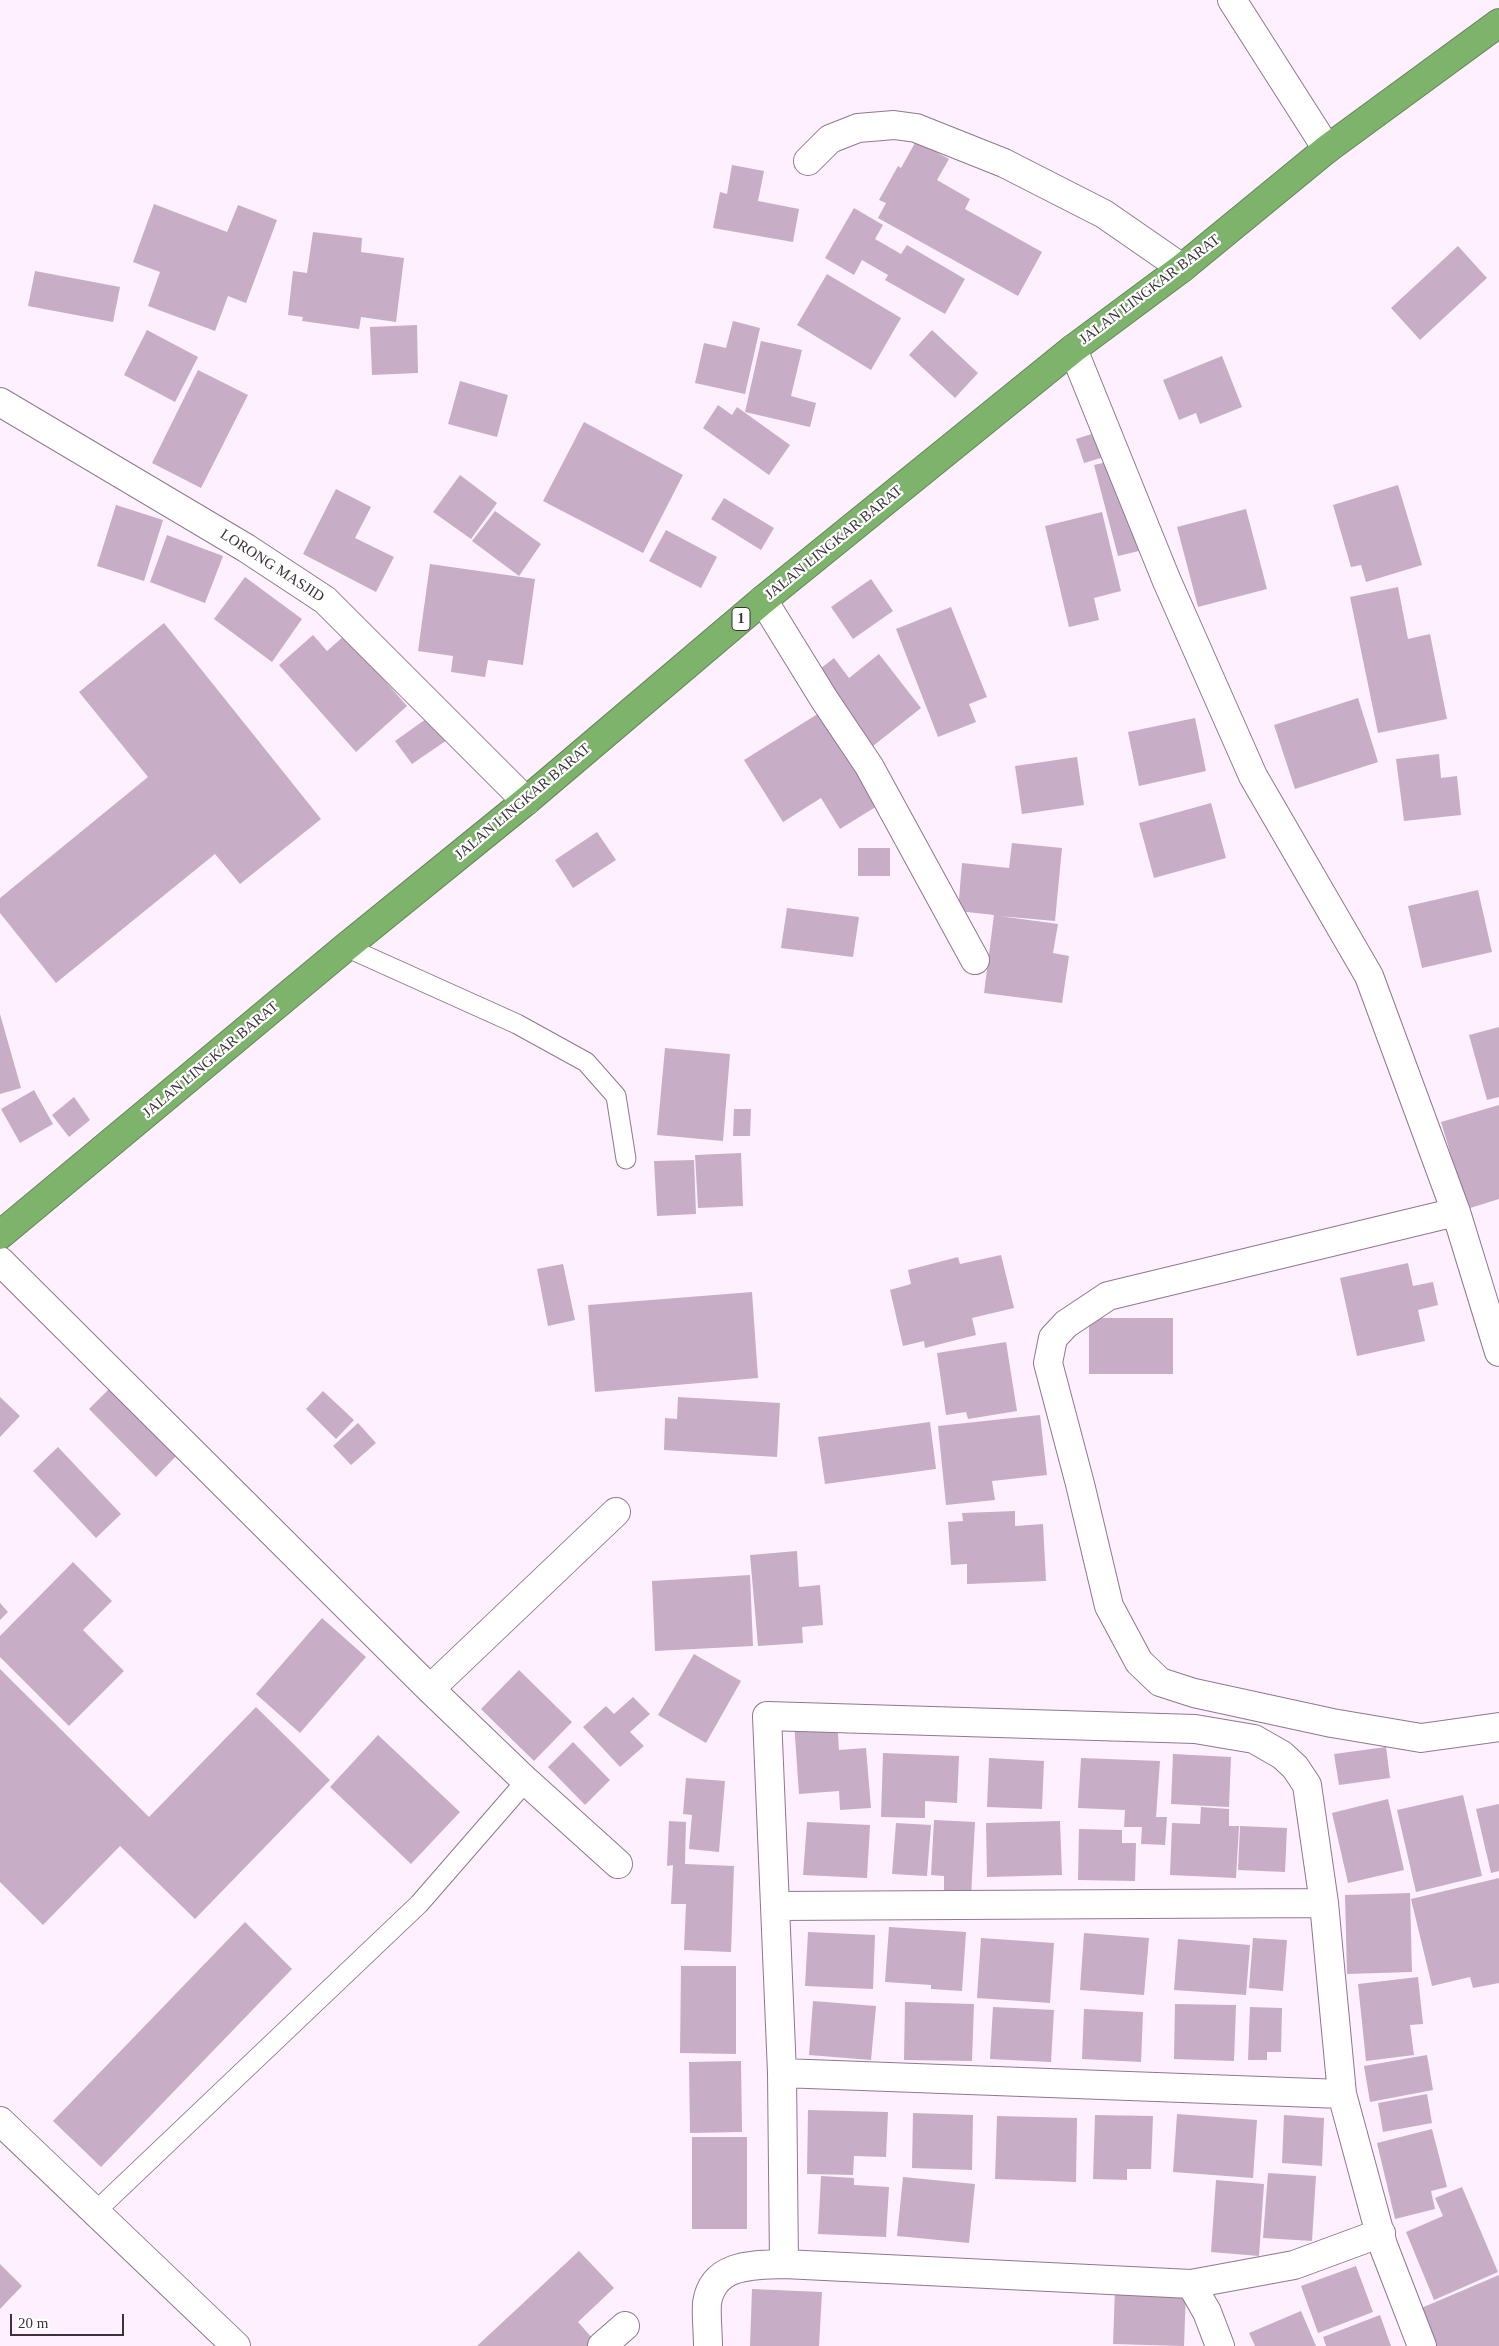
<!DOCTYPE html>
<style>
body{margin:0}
#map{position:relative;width:1499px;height:2346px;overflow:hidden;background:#fef0fe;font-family:Georgia,serif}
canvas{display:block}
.scale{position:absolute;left:10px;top:2314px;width:114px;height:22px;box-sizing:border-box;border:2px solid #3b313a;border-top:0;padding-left:6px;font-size:15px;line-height:18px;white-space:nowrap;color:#3b313a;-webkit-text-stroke:4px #fff;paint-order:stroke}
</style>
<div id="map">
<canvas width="1499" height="2346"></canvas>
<div class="scale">20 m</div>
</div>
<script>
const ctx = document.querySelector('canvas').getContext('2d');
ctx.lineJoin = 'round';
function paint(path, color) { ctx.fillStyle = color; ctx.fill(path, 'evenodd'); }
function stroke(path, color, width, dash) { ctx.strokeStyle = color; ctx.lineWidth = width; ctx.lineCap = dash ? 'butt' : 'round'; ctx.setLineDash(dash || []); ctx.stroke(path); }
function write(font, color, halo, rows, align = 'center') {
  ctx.font = font + ' Georgia,serif'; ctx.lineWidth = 4.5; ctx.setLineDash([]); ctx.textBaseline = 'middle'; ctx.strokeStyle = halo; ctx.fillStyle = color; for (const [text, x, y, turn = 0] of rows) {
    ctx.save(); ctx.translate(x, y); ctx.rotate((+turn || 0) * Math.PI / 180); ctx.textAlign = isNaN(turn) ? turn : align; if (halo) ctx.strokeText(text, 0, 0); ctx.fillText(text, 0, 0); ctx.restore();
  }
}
paint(new Path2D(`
 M 916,141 L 949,159 L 937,180 L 970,199 L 965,209 L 1042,252 L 1018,296 L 878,218 L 886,203 L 879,200 L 898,166 L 901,168 Z
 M 732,165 L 764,171 L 758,201 L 799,209 L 793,242 L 713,228 L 720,192 L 727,194 Z
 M 154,204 L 227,232 L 238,205 L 277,220 L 246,303 L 228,296 L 215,331 L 148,306 L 160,272 L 133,262 Z
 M 854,208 L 883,225 L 875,239 L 901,254 L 907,245 L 965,279 L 945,314 L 885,280 L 888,275 L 862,260 L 854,275 L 825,258 Z
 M 313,232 L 362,238 L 361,252 L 404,258 L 396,322 L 361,317 L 359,329 L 302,321 L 303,317 L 288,315 L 293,271 L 307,273 Z
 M 1458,246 L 1487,278 L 1420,340 L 1391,308 Z
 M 35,271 L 120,287 L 113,322 L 28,306 Z
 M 827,274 L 901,318 L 871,370 L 797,325 Z
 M 733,321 L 760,328 L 745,394 L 695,383 L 704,343 L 726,348 Z
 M 417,325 L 418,373 L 372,375 L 370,327 Z
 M 147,330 L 198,357 L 175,402 L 124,375 Z
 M 932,330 L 978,373 L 955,398 L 909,355 Z
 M 761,341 L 802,350 L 791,396 L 816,403 L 810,427 L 745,412 Z
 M 1222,356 L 1242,407 L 1200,424 L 1196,413 L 1179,420 L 1163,380 Z
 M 198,370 L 248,395 L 201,488 L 152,463 Z
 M 460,381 L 508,395 L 497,437 L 448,424 Z
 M 718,405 L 732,415 L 737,407 L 790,445 L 769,475 L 703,428 Z
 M 584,422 L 683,475 L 643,553 L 543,501 Z
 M 1104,430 L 1111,455 L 1084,463 L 1076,439 Z
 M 1115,460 L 1139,551 L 1118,556 L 1094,465 Z
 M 460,475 L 497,503 L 471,539 L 433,512 Z
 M 1398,485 L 1422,565 L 1366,582 L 1361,565 L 1351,567 L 1333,505 Z
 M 336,489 L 371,507 L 355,538 L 394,557 L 376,592 L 303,554 Z
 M 724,498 L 774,528 L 761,550 L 711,519 Z
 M 116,505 L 163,520 L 144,581 L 97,566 Z
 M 1246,509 L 1267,589 L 1198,607 L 1177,527 Z
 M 495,511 L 541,544 L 519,576 L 472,541 Z
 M 1102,512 L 1121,591 L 1094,598 L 1099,620 L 1069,627 L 1045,526 Z
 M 666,530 L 717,557 L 701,588 L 649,561 Z
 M 167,535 L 223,556 L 205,603 L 150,582 Z
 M 430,564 L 535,579 L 523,665 L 488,660 L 485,677 L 451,672 L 453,656 L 418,651 Z
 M 245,577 L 302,619 L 272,662 L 214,619 Z
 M 871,579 L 893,611 L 853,639 L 831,607 Z
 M 1398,587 L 1408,639 L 1430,634 L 1447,719 L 1378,733 L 1350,597 Z
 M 951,607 L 987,697 L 969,704 L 976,722 L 938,737 L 896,629 Z
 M 164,623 L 321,819 L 240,884 L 215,854 L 56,983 L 0,913 L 0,898 L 148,777 L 79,692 Z
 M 313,635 L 327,651 L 345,635 L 407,706 L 356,752 L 279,665 Z
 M 879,654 L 921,708 L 868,750 L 811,676 L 834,658 L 849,678 Z
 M 1358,698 L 1378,762 L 1295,789 L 1274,725 Z
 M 824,710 L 882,803 L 840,829 L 821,798 L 783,822 L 744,760 Z
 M 433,714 L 450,738 L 412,764 L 395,741 Z
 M 1195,718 L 1206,771 L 1139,786 L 1128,732 Z
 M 1439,754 L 1441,778 L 1457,776 L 1461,815 L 1404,821 L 1396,759 Z
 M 1077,757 L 1084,805 L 1022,814 L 1015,766 Z
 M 1211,803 L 1226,858 L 1154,878 L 1139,823 Z
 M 597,832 L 616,860 L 573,888 L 555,860 Z
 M 1012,843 L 1062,848 L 1055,921 L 999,916 L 1058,924 L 1053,953 L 1069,956 L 1062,1003 L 984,993 L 994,915 L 958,911 L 962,863 L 1009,868 Z
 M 858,848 L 890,848 L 890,876 L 858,876 Z
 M 1478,890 L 1492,952 L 1422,968 L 1408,906 Z
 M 787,908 L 859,917 L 853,957 L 781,948 Z
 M 0,1014 L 21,1088 L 0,1094 Z
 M 1499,1027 L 1499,1097 L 1487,1100 L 1469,1035 Z
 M 665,1048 L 730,1054 L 723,1141 L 657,1135 Z
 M 34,1090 L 53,1124 L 20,1143 L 1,1109 Z
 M 74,1097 L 90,1120 L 69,1137 L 52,1115 Z
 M 1499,1105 L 1499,1199 L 1467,1209 L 1441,1122 Z
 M 734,1109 L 751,1109 L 750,1136 L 733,1136 Z
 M 741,1153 L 743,1206 L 698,1208 L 695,1155 Z
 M 694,1160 L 696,1214 L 657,1216 L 654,1161 Z
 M 1001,1255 L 1014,1308 L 972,1318 L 976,1335 L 925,1348 L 924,1341 L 903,1346 L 890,1290 L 911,1284 L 908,1270 L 958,1257 L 960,1264 Z
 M 1408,1263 L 1413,1286 L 1433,1282 L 1438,1305 L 1418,1310 L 1425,1341 L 1357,1356 L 1340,1278 Z
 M 563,1264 L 575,1320 L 548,1326 L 537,1269 Z
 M 752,1292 L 758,1378 L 595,1392 L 588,1305 Z
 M 1089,1318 L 1173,1318 L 1173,1374 L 1089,1374 Z
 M 1006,1342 L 1017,1411 L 968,1419 L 966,1412 L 946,1415 L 937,1353 Z
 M 112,1386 L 179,1453 L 156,1477 L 89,1409 Z
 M 323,1391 L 354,1420 L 336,1439 L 306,1409 Z
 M 0,1397 L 20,1416 L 0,1437 Z
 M 678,1397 L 780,1403 L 777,1457 L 664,1450 L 665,1418 L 677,1419 Z
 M 1040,1415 L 1047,1475 L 992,1481 L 995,1500 L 946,1505 L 938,1426 Z
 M 930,1422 L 936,1469 L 825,1484 L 818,1437 Z
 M 358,1423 L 376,1443 L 351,1465 L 333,1446 Z
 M 58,1447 L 121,1514 L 96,1538 L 33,1471 Z
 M 1015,1511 L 1015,1526 L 1043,1524 L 1046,1581 L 967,1584 L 967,1564 L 951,1565 L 948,1522 L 963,1521 L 962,1513 Z
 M 797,1551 L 799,1587 L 820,1585 L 823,1625 L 802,1627 L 803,1643 L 758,1646 L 750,1555 Z
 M 73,1562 L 112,1601 L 83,1630 L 124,1671 L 69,1726 L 0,1657 L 0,1636 Z
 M 750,1575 L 753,1646 L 655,1651 L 652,1581 Z
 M 0,1603 L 8,1612 L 0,1620 Z
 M 322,1618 L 366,1657 L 300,1733 L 256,1694 Z
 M 694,1654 L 741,1681 L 706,1743 L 658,1715 Z
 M 0,1669 L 149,1817 L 256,1707 L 330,1780 L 195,1919 L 120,1846 L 43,1925 L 0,1882 Z
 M 519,1670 L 572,1722 L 534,1761 L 481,1709 Z
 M 633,1697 L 650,1714 L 630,1732 L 644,1746 L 620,1767 L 583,1727 L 606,1706 L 614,1714 Z
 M 837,1719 L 839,1750 L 866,1748 L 871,1808 L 840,1810 L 839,1791 L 799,1794 L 794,1722 Z
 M 378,1735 L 460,1812 L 411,1864 L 330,1787 Z
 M 573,1742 L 610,1780 L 585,1805 L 548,1767 Z
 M 1386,1747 L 1390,1778 L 1339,1785 L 1334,1754 Z
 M 883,1753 L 959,1756 L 957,1803 L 925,1801 L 925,1818 L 881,1817 Z
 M 1173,1754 L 1231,1757 L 1229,1807 L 1171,1804 Z
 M 989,1758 L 1044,1761 L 1042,1809 L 987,1807 Z
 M 1081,1758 L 1160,1761 L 1156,1817 L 1167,1817 L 1165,1845 L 1141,1844 L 1142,1827 L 1124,1827 L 1125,1810 L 1078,1808 Z
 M 686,1778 L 725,1781 L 719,1852 L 689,1849 L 692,1815 L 683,1814 Z
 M 1463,1795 L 1482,1876 L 1416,1892 L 1397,1810 Z
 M 1388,1799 L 1404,1870 L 1348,1883 L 1332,1813 Z
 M 1499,1804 L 1499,1871 L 1491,1873 L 1476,1809 Z
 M 1201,1807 L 1229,1809 L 1229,1826 L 1239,1826 L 1236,1878 L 1170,1875 L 1172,1823 L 1200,1824 Z
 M 934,1820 L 975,1822 L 971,1896 L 944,1895 L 944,1876 L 931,1875 Z
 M 669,1821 L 686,1822 L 685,1864 L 734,1866 L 731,1952 L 684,1950 L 686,1904 L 671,1904 L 673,1865 L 667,1866 Z
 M 1060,1821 L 1062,1875 L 987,1877 L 986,1823 Z
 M 807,1822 L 870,1825 L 867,1878 L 803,1875 Z
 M 896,1823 L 931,1825 L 927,1876 L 892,1874 Z
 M 1240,1826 L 1287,1828 L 1285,1872 L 1238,1870 Z
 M 1079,1829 L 1122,1830 L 1122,1843 L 1136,1843 L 1135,1881 L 1078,1880 Z
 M 1499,1878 L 1499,1983 L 1473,1988 L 1470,1977 L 1432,1986 L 1411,1899 Z
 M 1410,1893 L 1412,1972 L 1347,1974 L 1345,1895 Z
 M 245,1922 L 292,1969 L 101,2167 L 53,2121 Z
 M 889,1927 L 966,1932 L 962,1991 L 931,1989 L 931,1985 L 885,1982 Z
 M 808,1932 L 875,1935 L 873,1989 L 805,1986 Z
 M 1084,1933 L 1149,1938 L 1144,1995 L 1080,1990 Z
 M 981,1938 L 1054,1943 L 1050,2003 L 977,1998 Z
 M 1253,1938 L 1287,1940 L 1283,1991 L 1249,1988 Z
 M 1178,1939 L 1250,1945 L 1246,1995 L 1174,1990 Z
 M 681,1966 L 736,1966 L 736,2054 L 680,2053 Z
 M 1418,1977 L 1423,2024 L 1410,2025 L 1414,2055 L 1366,2061 L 1358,1984 Z
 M 813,2001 L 876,2006 L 871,2060 L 809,2055 Z
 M 905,2002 L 974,2004 L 972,2061 L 904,2060 Z
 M 1175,2004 L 1236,2005 L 1234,2061 L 1174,2059 Z
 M 993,2007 L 1054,2010 L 1051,2062 L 990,2059 Z
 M 1250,2007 L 1282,2008 L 1281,2052 L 1267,2052 L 1267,2060 L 1248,2060 Z
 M 1084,2009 L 1143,2012 L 1141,2062 L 1082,2059 Z
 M 1427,2055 L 1433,2090 L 1370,2102 L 1364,2066 Z
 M 741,2061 L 742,2132 L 690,2133 L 689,2062 Z
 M 1427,2094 L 1432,2123 L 1383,2132 L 1378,2103 Z
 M 808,2110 L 888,2112 L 886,2157 L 854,2156 L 853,2175 L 807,2174 Z
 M 913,2113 L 973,2115 L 972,2170 L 912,2168 Z
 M 1177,2114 L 1257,2120 L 1253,2178 L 1173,2172 Z
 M 1095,2115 L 1153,2116 L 1151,2169 L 1127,2169 L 1127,2180 L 1093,2179 Z
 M 1284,2115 L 1324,2118 L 1322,2166 L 1282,2163 Z
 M 997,2116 L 1077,2118 L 1076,2182 L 995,2179 Z
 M 1432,2129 L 1447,2187 L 1431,2191 L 1435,2209 L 1395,2219 L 1377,2143 Z
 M 692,2137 L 747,2137 L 747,2229 L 692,2229 Z
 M 1268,2173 L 1316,2176 L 1312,2241 L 1263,2238 Z
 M 821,2176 L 854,2178 L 854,2185 L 889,2187 L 886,2237 L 818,2234 Z
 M 903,2177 L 975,2184 L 969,2243 L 897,2236 Z
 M 1216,2180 L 1264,2184 L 1259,2256 L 1211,2252 Z
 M 1462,2187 L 1498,2272 L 1434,2300 L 1406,2232 L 1443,2216 L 1435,2198 Z
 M 579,2251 L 614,2288 L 578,2322 L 594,2340 L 587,2346 L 477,2346 Z
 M 0,2264 L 22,2286 L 0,2309 Z
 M 1356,2266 L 1373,2312 L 1318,2333 L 1301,2286 Z
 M 1499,2275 L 1499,2346 L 1434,2346 L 1419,2309 Z
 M 752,2289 L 822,2292 L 819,2346 L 750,2346 Z
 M 1115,2289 L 1186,2292 L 1184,2346 L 1113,2344 Z
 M 1301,2311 L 1316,2346 L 1255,2346 L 1249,2333 Z
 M 1380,2315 L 1391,2346 L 1326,2346 L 1323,2337 Z`), '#c7aec6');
const lane = new Path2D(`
 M 346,947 L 517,1024 L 586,1062 L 616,1096 L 626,1159
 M 95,2212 L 419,1904 L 526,1781`);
const street = new Path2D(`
 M 1232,0 L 1327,149
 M 808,161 L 830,139 L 858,128 L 894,125 L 916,128 L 1004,163 L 1104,214 L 1182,268
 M 1073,349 L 1166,579 L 1253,776 L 1369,976 L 1456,1212 L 1499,1352
 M 0,402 L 246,548 L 325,600 L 526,801
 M 763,600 L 824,699 L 869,766 L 975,960
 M 1456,1212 L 1108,1296 L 1066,1324 L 1053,1338 L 1048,1363 L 1080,1484 L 1109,1606 L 1139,1662 L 1160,1682 L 1194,1693 L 1332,1723 L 1421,1738 L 1499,1727
 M 0,1261 L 430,1689 L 526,1781 L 618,1864
 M 430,1689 L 616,1512
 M 776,1906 L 1324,1903
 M 782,2073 L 1342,2094
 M 0,2121 L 236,2346
 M 784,2264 L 782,2073 L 767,1716 L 1195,1729 L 1254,1739 L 1282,1755 L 1295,1767 L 1307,1785 L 1324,1903 L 1342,2094 L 1383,2245 L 1422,2346
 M 1191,2284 L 1207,2312 L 1220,2346
 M 602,2346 L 625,2326
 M 708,2346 C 708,2332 706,2317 707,2303 C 713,2263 754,2265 784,2264 L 1191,2284 L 1294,2265 L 1381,2233`);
const highway = new Path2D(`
 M 0,1235 L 346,947 L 526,801 L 763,600 L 1073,349 L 1182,268 L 1327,149 L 1499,23`);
stroke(lane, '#8e788d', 21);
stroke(street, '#8e788d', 30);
stroke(highway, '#668659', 30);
stroke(lane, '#fff', 19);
stroke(street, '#fff', 28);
stroke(highway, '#7db36a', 28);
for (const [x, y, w] of [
 [741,619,18]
]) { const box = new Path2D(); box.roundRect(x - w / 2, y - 11.5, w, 23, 4); ctx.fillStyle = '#fff'; ctx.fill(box); stroke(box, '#3b313a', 1); }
write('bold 14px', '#3b313a', null, [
 ["1",741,619]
]);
write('15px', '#3b313a', '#fff', [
 ["JALAN LINGKAR BARAT",1150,290,-37],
 ["JALAN LINGKAR BARAT",834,543,-39],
 ["LORONG MASJID",272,566,33],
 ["JALAN LINGKAR BARAT",523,802,-40],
 ["JALAN LINGKAR BARAT",211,1060,-40]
]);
</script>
